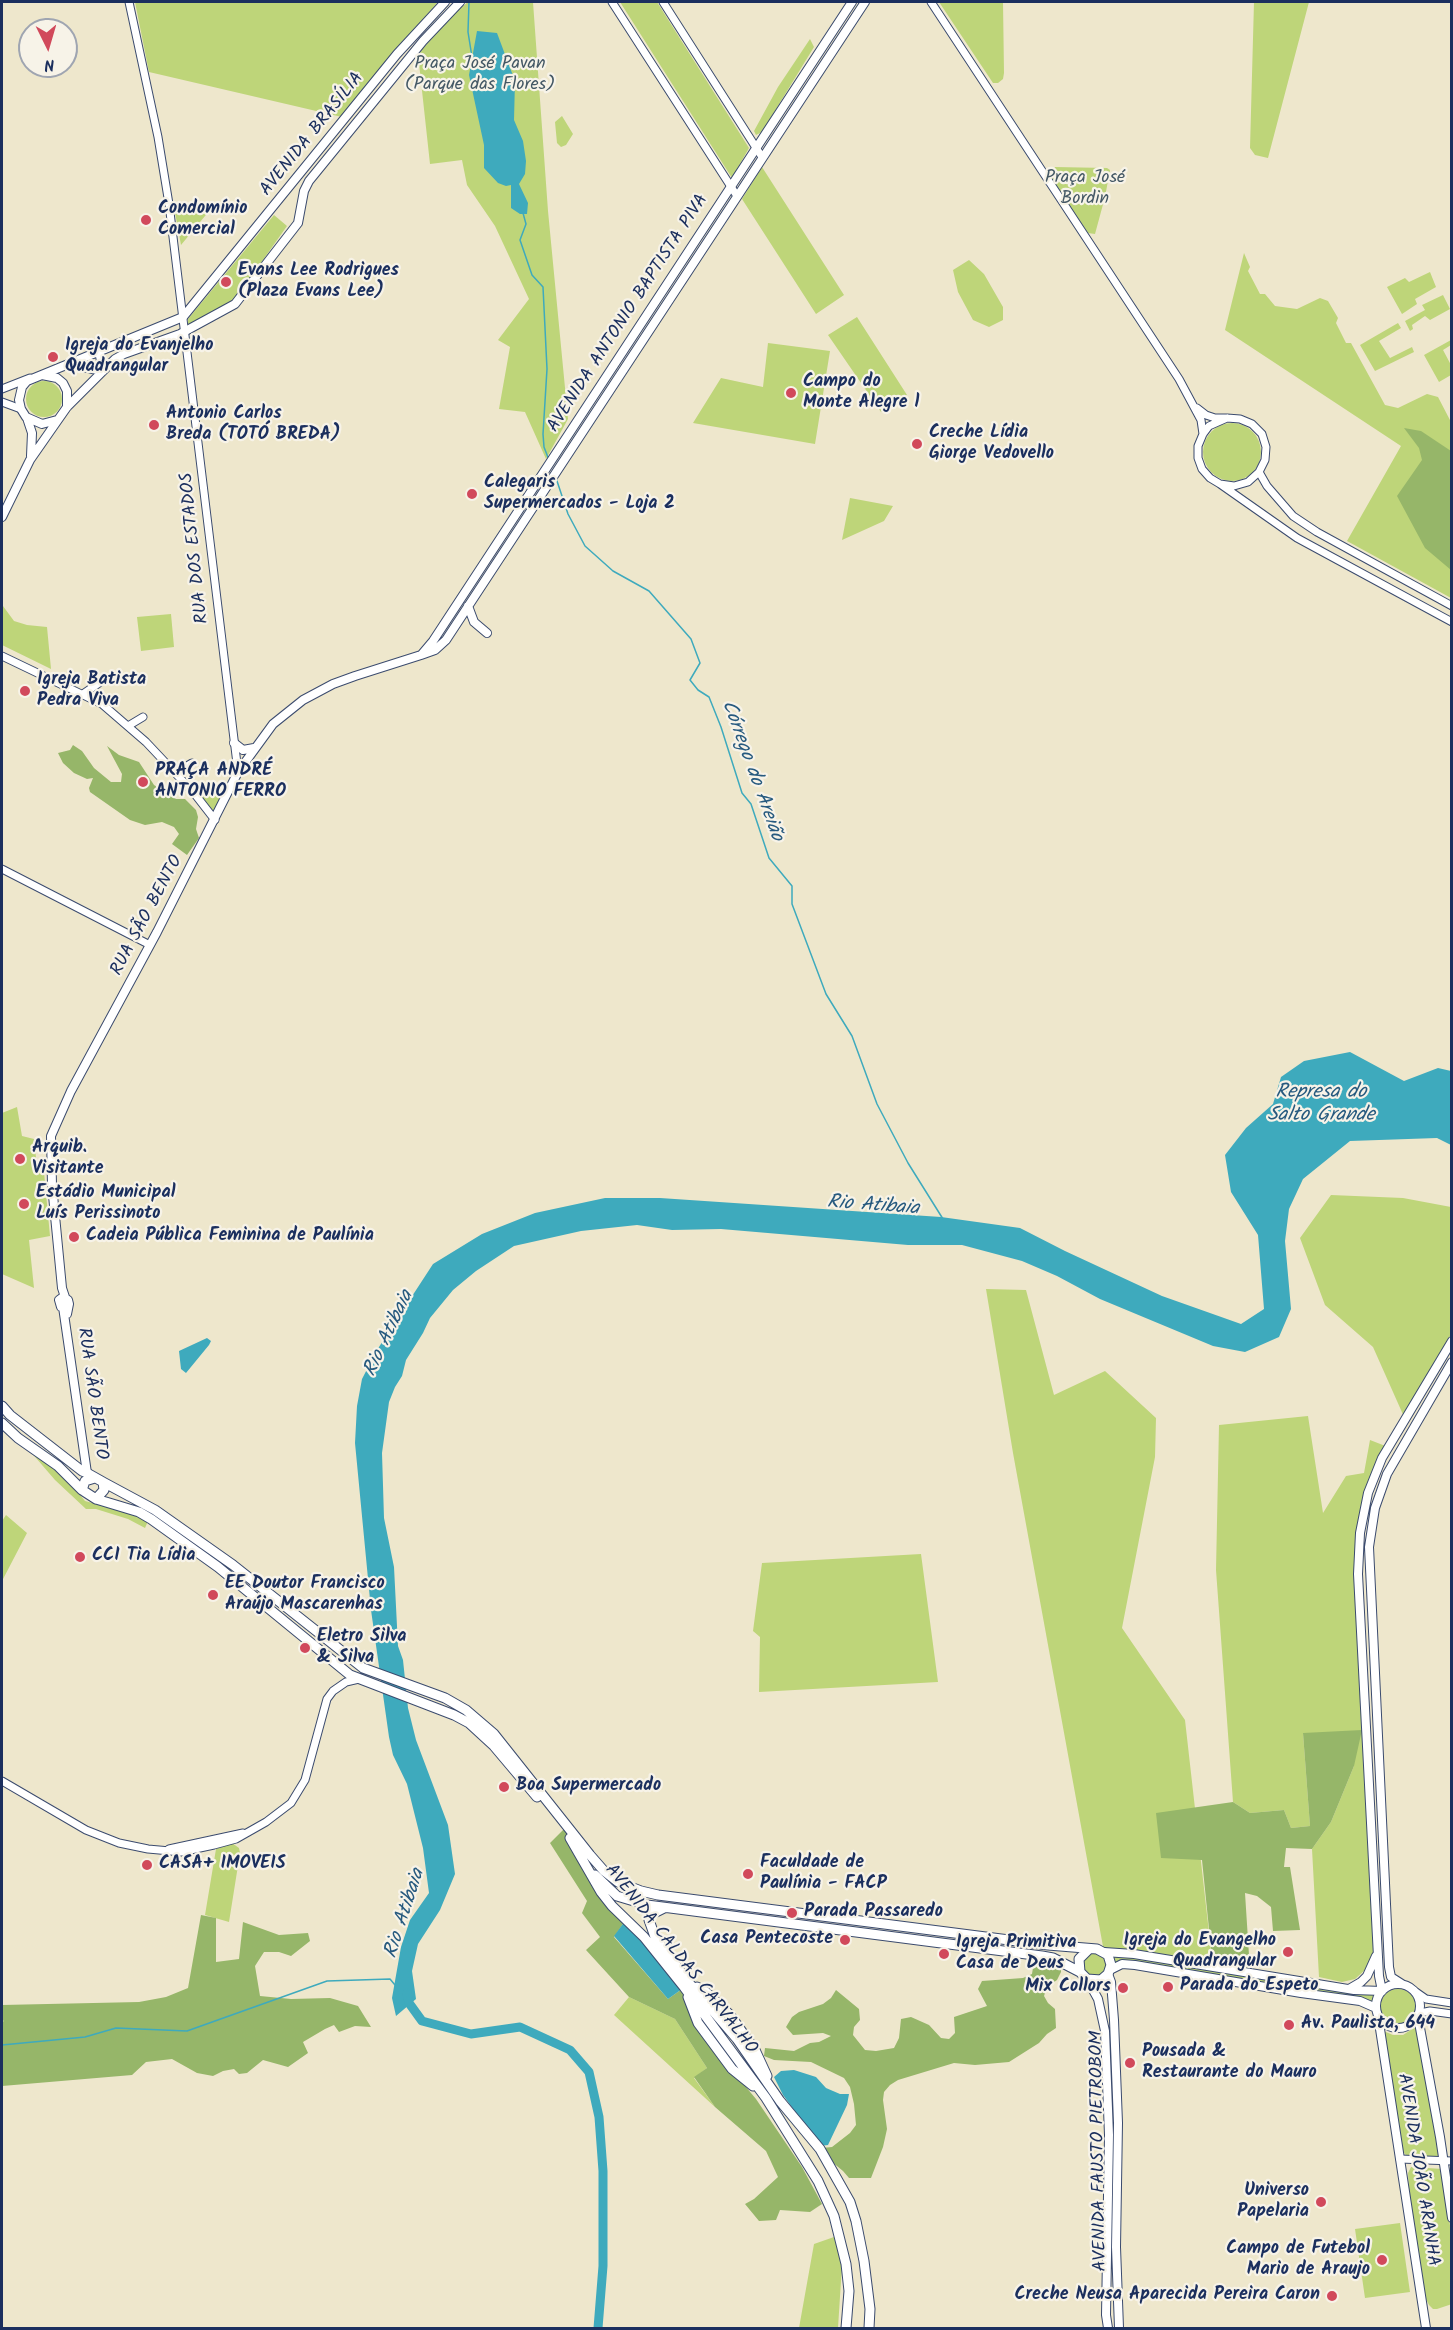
<!DOCTYPE html>
<html>
<head>
<meta charset="utf-8">
<style>
	body { margin:0 }
	#map { position:relative; width:1453px; height:2330px; overflow:hidden; background:#eee7cc; font-family:Kalam,sans-serif }
	canvas { display:block }
	.frame { position:absolute; inset:0; border:3px solid #1b2f5e; pointer-events:none }
	.north { position:absolute; left:18px; top:18px; width:60px; height:60px; box-sizing:border-box; background:#f7f3e8; border:2px solid #9fa5b1; border-radius:50%; rotate:175deg; font-size:16px; font-weight:700; line-height:24px; text-align:center; color:#1b2f5e }
	.north::after { content:''; display:block; margin:auto; width:21px; height:27px; background:#d1495b; clip-path:polygon(50% 0,100% 100%,50% 72%,0 100%) }
</style>
</head>
<body>
<div id="map">
<canvas width="1453" height="2330"></canvas>
<div class="frame"></div>
<div class="north">N</div>
</div>
<script>
const ctx = document.querySelector('canvas').getContext('2d');
ctx.lineJoin = 'round';
function paint(path, color) { ctx.fillStyle = color; ctx.fill(path, 'evenodd'); }
const poly = rows => new Path2D(rows.map(r => 'M' + r).join(''));
function stroke(path, color, width, dash) { ctx.strokeStyle = color; ctx.lineWidth = width; ctx.lineCap = dash ? 'butt' : 'round'; ctx.setLineDash(dash || []); ctx.stroke(path); }
function drawText(font, color, halo, rows, align = 'center') {
  ctx.font = font + ' Kalam,sans-serif'; ctx.lineWidth = 4.5; ctx.setLineDash([]); ctx.textBaseline = 'middle'; ctx.strokeStyle = halo; ctx.fillStyle = color; for (const [text, x, y, turn = 0] of rows) {
    ctx.save(); ctx.translate(x, y); ctx.rotate((+turn || 0) * Math.PI / 180); ctx.textAlign = isNaN(turn) ? turn : align; if (halo) ctx.strokeText(text, 0, 0); ctx.fillText(text, 0, 0); ctx.restore();
  }
}
paint(poly([
	[135,2,438,2,377,72,342,117,149,72],
	[468,2,533,2,548,211,568,419,546,459,525,412,499,409,510,347,498,340,529,299,495,226,467,185,462,160,430,164,418,54,453,14],
	[620,2,657,2,749,148,732,178],
	[939,2,1003,2,1004,73,1003,79,998,83,993,83],
	[1254,2,1309,2,1268,158,1255,155,1250,148],
	[810,39,814,47,762,132,756,135,754,131,778,87],
	[562,116,573,134,566,145,561,147,557,143,555,122],
	[762,167,844,295,816,314,742,199],
	[1055,167,1107,168,1110,170,1105,197,1095,234,1088,233,1052,179,1051,174],
	[217,202,205,216,181,245,174,207],
	[274,215,287,226,234,301,188,325,188,319],
	[1244,253,1250,267,1248,271,1260,294,1265,294,1275,306,1297,309,1320,298,1328,301,1338,318,1336,323,1346,343,1351,343,1385,405,1398,408,1427,394,1438,397,1451,422,1451,598,1347,541,1401,446,1225,330],
	[969,260,984,274,1003,307,1003,320,989,327,973,320,958,292,953,270],
	[1430,272,1436,287,1415,299,1417,304,1402,314,1387,287,1405,278,1409,282],
	[1443,295,1450,309,1430,320,1425,316,1412,325,1413,329,1410,331,1405,321,1425,310,1422,305],
	[857,317,907,395,881,412,828,335],
	[1398,323,1401,328,1379,341,1390,358,1412,347,1414,352,1375,371,1360,345],
	[1451,340,1451,345,1443,350,1451,365,1451,375,1439,382,1424,355],
	[768,343,830,351,815,444,693,423,721,378,763,387],
	'26 399a18 18 0 1 1 36 0a18 18 0 1 1-36 0Z',
	'1203 452a29 29 0 1 1 58 0a29 29 0 1 1-58 0Z',
	[850,498,893,506,884,521,842,540],
	[2,598,3,606,14,621,27,625,47,627,51,669,2,645],
	[171,614,174,647,141,651,137,617],
	[228,784,215,810,212,810,206,805,197,791,197,788],
	[17,1107,22,1136,34,1139,37,1167,44,1172,50,1236,29,1240,34,1288,2,1274,2,1113],
	[1331,1195,1403,1198,1451,1207,1451,1334,1405,1419,1373,1347,1325,1305,1300,1238],
	[986,1289,1026,1290,1054,1395,1105,1371,1156,1418,1155,1457,1122,1628,1185,1720,1213,1968,1365,1991,1385,1988,1377,1998,1376,2008,1366,2003,1135,1965,1110,1970,1104,1952,1013,1453],
	[1308,1416,1323,1513,1346,1476,1364,1473,1370,1440,1388,1447,1372,1481,1358,1560,1362,1730,1375,1945,1371,1962,1365,1970,1355,1979,1342,1982,1319,1977,1312,1849,1331,1822,1354,1766,1303,1733,1310,1826,1291,1828,1284,1810,1250,1813,1233,1802,1216,1570,1219,1425],
	[11,1429,63,1474,85,1501,138,1515,148,1521,145,1528,128,1519,96,1509,86,1509,55,1480],
	[6,1515,27,1533,2,1581,2,1521],
	[921,1554,938,1682,759,1692,760,1637,753,1631,762,1563],
	[232,1843,239,1848,240,1853,229,1922,205,1915,216,1849],
	[1096,1951,1106,1957,1108,1969,1100,1977,1083,1973,1081,1961,1084,1955],
	'1380 2007a18 18 0 1 1 36 0a18 18 0 1 1-36 0Z',
	[629,1997,675,2019,707,2068,694,2078,715,2107,614,2015],
	[1417,2026,1440,2154,1434,2159,1407,2157,1403,2151,1381,2030,1393,2035,1403,2035],
	[1411,2167,1443,2169,1451,2234,1452,2304,1437,2309,1433,2309,1429,2305,1426,2299,1409,2190,1408,2173],
	[1400,2223,1410,2292,1365,2298,1355,2229],
	[834,2237,842,2265,838,2328,799,2328,814,2244]
]), '#bed579');
paint(poly([
	[1404,428,1421,431,1451,451,1451,570,1425,548,1397,496,1422,460,1419,448],
	[73,745,82,751,94,768,111,782,121,782,122,774,107,746,119,755,139,762,154,785,176,799,185,799,196,810,198,817,196,829,199,838,187,855,172,844,179,834,174,827,162,822,145,825,130,820,90,792,89,788,93,778,87,779,74,773,63,763,58,753,70,750],
	[1362,1730,1354,1766,1331,1822,1312,1849,1286,1848,1284,1867,1290,1867,1300,1930,1273,1931,1271,1907,1257,1896,1245,1893,1250,1971,1213,1968,1202,1860,1161,1858,1156,1813,1233,1802,1250,1813,1284,1810,1291,1828,1310,1826,1303,1733],
	[564,1829,625,1921,614,1937,668,1999,682,1989,730,2068,756,2099,802,2167,822,2204,810,2212,780,2210,776,2220,759,2221,745,2204,754,2199,778,2177,766,2151,715,2107,694,2077,707,2068,675,2019,629,1997,586,1950,600,1937,582,1913,587,1901,550,1843],
	[201,1915,216,1918,216,1962,239,1959,243,1922,279,1935,308,1933,310,1941,291,1956,279,1952,264,1952,255,1966,260,1996,291,1999,330,1998,358,2006,371,2027,355,2026,339,2032,334,2025,325,2029,303,2042,308,2053,288,2067,263,2060,247,2073,239,2074,234,2069,223,2071,213,2076,197,2073,172,2059,146,2062,132,2075,2,2086,2,2022,4,2021,2,2020,2,2005,139,2002,166,1997,188,1988],
	[1035,1955,1061,1962,1061,1972,1057,1980,1047,1987,1044,1996,1048,2003,1055,2009,1056,2028,1047,2034,1039,2043,1009,2062,975,2065,954,2063,898,2080,890,2085,884,2092,883,2100,887,2129,883,2147,871,2178,849,2178,843,2171,826,2157,822,2148,832,2147,850,2133,856,2125,854,2104,850,2087,844,2078,811,2062,774,2060,764,2056,765,2048,794,2051,810,2043,819,2042,831,2036,823,2033,793,2035,786,2027,792,2017,799,2012,823,2004,831,1998,836,1990,859,2009,860,2020,854,2027,853,2035,865,2050,876,2051,894,2048,899,2038,901,2019,911,2017,929,2025,941,2038,949,2039,955,2033,954,2017,987,2006,978,1989,982,1981,1023,1978,1032,1974]
]), '#96b669');
paint(poly([
	[477,31,497,33,515,81,514,120,523,141,526,161,525,174,519,184,528,203,527,214,520,214,511,208,511,185,506,186,498,183,484,168,484,145,469,75],
	[1350,1052,1404,1081,1438,1068,1451,1071,1451,1145,1437,1138,1350,1141,1303,1179,1289,1209,1285,1241,1291,1309,1279,1337,1245,1352,1213,1346,1100,1299,1057,1276,1022,1261,962,1245,908,1245,721,1229,672,1230,637,1225,581,1231,514,1246,476,1271,453,1290,430,1318,423,1333,406,1360,402,1376,395,1387,389,1402,382,1453,384,1518,394,1567,398,1646,403,1660,408,1708,416,1740,448,1825,455,1874,440,1910,418,1944,412,1971,416,1999,396,2016,392,1998,401,1947,410,1920,429,1893,423,1848,407,1784,393,1755,389,1737,371,1610,355,1443,357,1406,362,1379,377,1350,433,1264,482,1234,535,1213,605,1198,660,1198,941,1217,1020,1228,1065,1251,1162,1296,1241,1324,1264,1309,1258,1235,1231,1192,1225,1155,1246,1128,1273,1104,1281,1077,1304,1061],
	[207,1338,211,1341,209,1345,186,1373,181,1369,179,1351],
	[625,1921,682,1989,668,1999,614,1936],
	[794,2070,816,2077,826,2088,840,2094,849,2094,847,2105,828,2145,820,2146,783,2095,774,2077,781,2071]
]), '#3eaabd');
stroke(poly([
	[469,2,468,32,472,57],
	[523,213,526,224,520,240,532,275,543,287,547,369,543,434,544,447,549,460],
	[556,478,568,514,585,546,613,571,649,591,691,639,700,663,690,680,698,690,709,697,721,727,742,793,751,804,769,858,792,886,792,904,826,994,852,1036,877,1104,908,1163,943,1219],
	[2,2045,85,2037,116,2028,187,2031,327,1981,390,1979,395,1985]
]), '#3eaabd', 1.5);
stroke(poly([
	[407,1993,409,2003,422,2021,471,2034,520,2027,570,2050,589,2072,599,2117,603,2171,603,2266,598,2328]
]), '#3eaabd', 9);
const tertiary = poly([
	[129,2,158,137,169,204,238,772],
	[612,2,737,196],
	[663,2,762,157],
	[931,2,1179,379,1201,420,1203,434],
	[2,389,30,378],
	[2,402,21,409],
	[1197,408,1206,415,1215,418,1227,418,1240,419,1252,424,1262,434,1266,447,1265,460,1259,472,1248,482,1234,486,1220,484,1210,478,1202,469,1198,458,1198,446,1203,434,1209,426,1227,418],
	[1259,472,1267,486,1293,516,1317,532,1452,606],
	[1220,484,1297,538,1452,622],
	[2,656,102,704,146,742,194,793,215,820],
	[83,694,99,683],
	[128,726,143,717],
	[175,773,192,763],
	[2,869,150,945],
	[2,1781,86,1830,119,1843,148,1849,181,1852,214,1845,236,1839,266,1822,291,1803,305,1780,327,1699,333,1691,346,1682,359,1679],
	[169,1849,243,1833],
	[1416,1992,1426,1999,1452,2003],
	[1420,2013,1430,2011,1452,2014],
	[1400,2159,1452,2161]
]);
const secondary = poly([
	[68,364,103,371,99,351],
	[42,375,57,378,63,383,67,391,67,407],
	[27,418,32,433,31,456],
	[57,420,42,424,26,417,21,409,19,400,22,387,27,381,183,317,397,54,445,2],
	[2,517,30,460,53,427,67,407,115,359,124,354,180,334,235,304,298,223,304,191,309,181,423,41,460,2],
	[468,606,474,622,487,633],
	[422,654,433,641,852,2],
	[234,743,243,750,254,748],
	[65,1297,62,1288,52,1185,51,1136,71,1091,157,932,238,772,273,724,303,700,333,684,355,676,421,655,435,650,446,640,865,2],
	[63,1307,87,1473],
	[67,1314,69,1304,68,1300,63,1297,59,1300,61,1307,68,1305],
	[1104,1952,1134,1954,1354,1990,1382,1991,1379,1976,1358,1574,1360,1533,1368,1493,1382,1458,1452,1341],
	[1110,1970,1122,1964,1135,1965,1301,1993,1360,2001,1376,2008],
	[1108,1974,1111,1982,1114,2020,1118,2123,1116,2247,1119,2328],
	[1087,1979,1098,1999,1105,2031,1109,2135,1106,2315,1108,2328],
	'1376 2006a22 22 0 1 1 44 0a22 22 0 1 1-44 0Z',
	[1402,1984,1391,1977,1389,1967,1369,1547,1375,1508,1387,1474,1452,1362],
	[1349,1989,1361,1982,1367,1976,1376,1956],
	[1378,2016,1426,2328],
	[1418,2017,1440,2137,1452,2218]
]);
const primary = poly([
	[2,1406,10,1415,82,1471,87,1473,103,1482,104,1490,96,1499,82,1490,85,1481,95,1478],
	[2,1423,18,1438,58,1466,82,1490],
	[103,1482,155,1510,233,1565,363,1668,445,1698,466,1710,494,1734,590,1855,604,1871,618,1882,641,1891,658,1895,1048,1945,1097,1949,1108,1955,1111,1965,1108,1974,1101,1980,1087,1979,1080,1972,1079,1959,1088,1950],
	[96,1499,139,1512,151,1519,218,1567,350,1675,454,1715,469,1723,494,1746,537,1797],
	[570,1838,601,1892,612,1906,644,1937,684,1987,766,2098,818,2181,834,2216,846,2264,849,2291,846,2328],
	[595,1875,617,1896,647,1905,1042,1956,1053,1958,1080,1972],
	[664,1908,650,1915,649,1920,655,1937,689,1983,737,2039,780,2101,820,2149,850,2202,856,2221,864,2261,870,2309,869,2328],
	[697,1987,706,1992,730,2015,755,2050,767,2076],
	[688,1997,698,2023,732,2069,753,2086]
]);
stroke(tertiary, '#3b4b6e', 9);
stroke(secondary, '#3b4b6e', 10);
stroke(primary, '#3b4b6e', 11);
stroke(tertiary, '#fff', 7);
stroke(secondary, '#fff', 8);
stroke(primary, '#fff', 9);
for (const [x, y, r, color] of [
	[146,220,6,"#d1495b"],
	[226,282,6,"#d1495b"],
	[53,357,6,"#d1495b"],
	[791,393,6,"#d1495b"],
	[154,425,6,"#d1495b"],
	[917,444,6,"#d1495b"],
	[472,494,6,"#d1495b"],
	[25,691,6,"#d1495b"],
	[143,782,6,"#d1495b"],
	[20,1159,6,"#d1495b"],
	[24,1204,6,"#d1495b"],
	[74,1237,6,"#d1495b"],
	[80,1557,6,"#d1495b"],
	[213,1595,6,"#d1495b"],
	[305,1648,6,"#d1495b"],
	[504,1787,6,"#d1495b"],
	[147,1865,6,"#d1495b"],
	[748,1874,6,"#d1495b"],
	[792,1913,6,"#d1495b"],
	[845,1940,6,"#d1495b"],
	[1288,1952,6,"#d1495b"],
	[944,1954,6,"#d1495b"],
	[1168,1987,6,"#d1495b"],
	[1123,1988,6,"#d1495b"],
	[1289,2025,6,"#d1495b"],
	[1130,2063,6,"#d1495b"],
	[1321,2202,6,"#d1495b"],
	[1382,2260,6,"#d1495b"],
	[1332,2296,6,"#d1495b"]
]) { const dot = new Path2D(); dot.arc(x, y, r, 0, 2 * Math.PI); ctx.fillStyle = color; ctx.fill(dot); stroke(dot, '#f7f3e8', 2); }
drawText('18px', '#445865', '#f7f3e8', [
	["Praça José Pavan",480,65],
	["(Parque das Flores)",480,86],
	["Praça José",1085,179],
	["Bordin",1085,200]
]);
drawText('18px', '#1b2f5e', '#f7f3e8', [
	["AVENIDA BRASÍLIA",313,135,-51],
	["AVENIDA ANTONIO BAPTISTA PIVA",629,314,-57],
	["RUA DOS ESTADOS",196,548,-96],
	["RUA SÃO BENTO",148,916,-62],
	["RUA SÃO BENTO",91,1394,82],
	["AVENIDA CALDAS CARVALHO",680,1960,52],
	["AVENIDA FAUSTO PIETROBOM",1100,2151,-91],
	["AVENIDA JOÃO ARANHA",1417,2170,81]
]);
drawText('bold 18px', '#1b2f5e', '#f7f3e8', [
	["Condomínio",158,210],
	["Comercial",158,231],
	["Evans Lee Rodrigues",238,272],
	["(Plaza Evans Lee)",238,293],
	["Igreja do Evanjelho",65,347],
	["Quadrangular",65,368],
	["Campo do",803,383],
	["Monte Alegre l",803,404],
	["Antonio Carlos",166,415],
	["Breda (TOTÓ BREDA)",166,436],
	["Creche Lídia",929,434],
	["Giorge Vedovello",929,455],
	["Calegaris",484,484],
	["Supermercados - Loja 2",484,505],
	["Igreja Batista",37,681],
	["Pedra Viva",37,702],
	["PRAÇA ANDRÉ",155,772],
	["ANTONIO FERRO",155,793],
	["Arquib.",32,1149],
	["Visitante",32,1170],
	["Estádio Municipal",36,1194],
	["Luís Perissinoto",36,1215],
	["Cadeia Pública Feminina de Paulínia",86,1237],
	["CCI Tia Lídia",92,1557],
	["EE Doutor Francisco",225,1585],
	["Araújo Mascarenhas",225,1606],
	["Eletro Silva",317,1638],
	["& Silva",317,1659],
	["Boa Supermercado",516,1787],
	["Faculdade de",760,1864],
	["Paulínia - FACP",760,1885],
	["CASA+ IMOVEIS",159,1865],
	["Parada Passaredo",804,1913],
	["Casa Pentecoste",833,1940,"right"],
	["Igreja do Evangelho",1276,1942,"right"],
	["Quadrangular",1276,1963,"right"],
	["Igreja Primitiva",956,1944],
	["Casa de Deus",956,1965],
	["Parada do Espeto",1180,1987],
	["Mix Collors",1111,1988,"right"],
	["Av. Paulista, 644",1301,2025],
	["Pousada &",1142,2053],
	["Restaurante do Mauro",1142,2074],
	["Universo",1309,2192,"right"],
	["Papelaria",1309,2213,"right"],
	["Campo de Futebol",1370,2250,"right"],
	["Mario de Araujo",1370,2271,"right"],
	["Creche Neusa Aparecida Pereira Caron",1320,2296,"right"]
], 'left');
drawText('italic 20px', '#275a7f', '#f7f3e8', [
	["Córrego do Areião",751,771,70],
	["Represa do",1321,1094],
	["Salto Grande",1321,1117],
	["Rio Atibaia",873,1207,4],
	["Rio Atibaia",390,1334,-65],
	["Rio Atibaia",406,1914,-72]
]);
</script>
</body>
</html>
